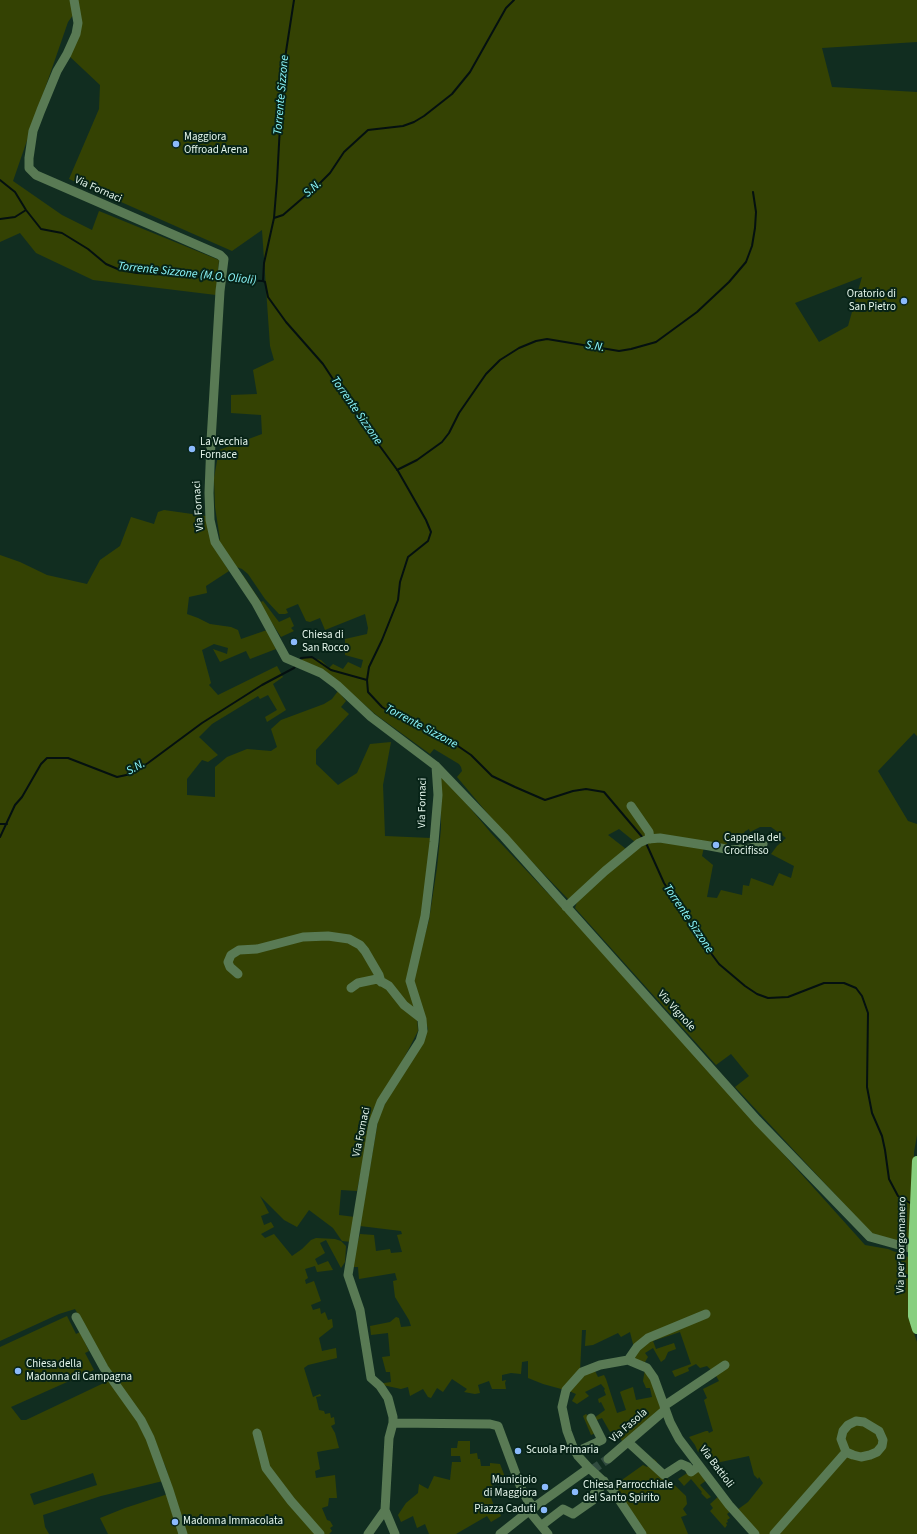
<!DOCTYPE html>
<html>
<head>
<meta charset="utf-8">
<style>
	body { margin:0 }
	canvas { display:block; background:#112d20 }
</style>
</head>
<body>
<canvas width="917" height="1534"></canvas>
<script>
const ctx = document.querySelector('canvas').getContext('2d');
ctx.lineJoin = 'round';
function paint(path, color) { ctx.fillStyle = color; ctx.fill(path, 'evenodd'); }
const poly = rows => new Path2D(rows.map(r => 'M' + r).join(''));
function stroke(path, color, width, dash) { ctx.strokeStyle = color; ctx.lineWidth = width; ctx.lineCap = dash ? 'butt' : 'round'; ctx.setLineDash(dash || []); ctx.stroke(path); }
function drawText(font, color, halo, rows, align = 'center') {
  ctx.font = font + ' "Source Sans 3",sans-serif'; ctx.lineWidth = 4; ctx.setLineDash([]); ctx.textBaseline = 'middle'; ctx.strokeStyle = halo; ctx.fillStyle = color; for (const [text, x, y, turn = 0] of rows) {
    ctx.save(); ctx.translate(x, y); ctx.rotate((+turn || 0) * Math.PI / 180); ctx.textAlign = isNaN(turn) ? turn : align; if (halo) ctx.strokeText(text, 0, 0); ctx.fillText(text, 0, 0); ctx.restore();
  }
}
paint(poly([
	[0,0,917,0,917,42,822,48,832,87,917,92,917,736,914,733,878,771,908,821,917,824,917,1135,914,1152,914,1236,903,1242,872,1234,735,1087,749,1076,731,1054,716,1065,575,908,577,902,591,888,632,852,650,842,682,843,704,847,702,856,713,865,707,897,717,898,721,890,742,895,743,885,749,886,751,878,773,886,779,873,791,878,794,866,771,854,777,846,786,838,771,827,760,827,750,832,749,829,744,832,746,836,727,842,726,849,700,841,655,837,644,837,635,842,619,829,608,835,626,849,603,868,596,876,569,900,504,833,457,777,462,771,461,767,459,764,434,749,430,754,375,714,332,676,320,668,301,660,306,657,321,660,329,668,333,664,343,669,348,662,361,668,363,660,345,655,345,639,367,634,368,628,365,614,325,630,320,618,310,622,306,621,298,604,286,609,288,613,285,614,279,614,265,599,248,574,242,569,234,566,224,554,218,541,220,539,215,507,214,478,219,450,262,434,261,415,231,413,231,395,257,394,253,370,274,360,270,346,262,230,232,251,69,179,99,109,100,85,67,54,76,34,78,23,76,11,68,22,13,181,62,215,92,230,99,211,219,260,216,295,93,280,36,253,20,233,0,242],
	[862,277,848,326,819,342,795,303],
	[164,510,206,516,215,549,229,571,206,586,207,593,189,597,187,614,198,618,210,624,231,627,238,630,241,639,267,630,276,649,250,659,246,651,220,662,213,649,227,654,228,648,214,644,202,650,211,683,209,685,218,695,277,666,283,677,273,684,286,710,267,722,265,717,277,710,268,695,260,699,258,696,212,724,199,737,218,755,208,762,202,760,187,779,187,795,215,797,215,767,227,757,247,749,271,751,277,747,271,729,281,720,324,704,332,699,338,691,346,701,341,707,349,714,316,750,316,764,338,785,357,773,370,744,391,742,383,785,385,836,431,838,419,934,408,981,416,1005,418,1031,404,1058,373,1110,357,1191,341,1190,339,1215,355,1217,352,1242,342,1241,333,1228,309,1210,297,1227,284,1220,260,1196,269,1213,261,1216,264,1225,271,1222,274,1227,261,1234,265,1238,274,1234,292,1256,302,1249,311,1240,316,1238,335,1239,341,1241,346,1246,345,1262,341,1268,326,1240,320,1243,325,1253,315,1259,318,1265,328,1261,333,1270,317,1272,315,1266,305,1269,308,1278,305,1280,306,1284,314,1281,321,1301,311,1305,313,1310,320,1308,321,1314,325,1312,328,1320,332,1319,333,1327,319,1338,322,1351,336,1348,337,1358,308,1365,304,1368,313,1397,320,1394,321,1396,316,1397,319,1410,324,1411,325,1414,330,1413,331,1418,334,1417,335,1424,331,1426,335,1433,339,1448,317,1452,320,1469,315,1471,316,1478,335,1475,337,1498,329,1498,328,1506,322,1508,327,1520,330,1521,333,1526,330,1528,332,1531,329,1534,185,1534,166,1468,154,1441,99,1352,75,1309,59,1314,0,1341,0,555,20,562,47,575,87,584,100,560,120,546,131,517,154,524,158,512],
	[243,575,261,602,263,601,279,622,290,617,294,626,291,628,294,631,281,637,242,577],
	[441,775,446,779,491,833,577,924,865,1245,888,1249,908,1257,908,1316,917,1342,917,1534,758,1534,737,1510,748,1502,763,1483,759,1477,758,1479,754,1475,749,1456,711,1464,705,1455,708,1453,704,1447,698,1452,695,1445,689,1437,706,1431,708,1431,709,1433,713,1431,704,1400,707,1398,703,1389,719,1381,715,1374,707,1366,700,1368,696,1364,688,1368,689,1371,675,1377,672,1371,691,1364,680,1332,653,1341,656,1349,674,1343,676,1349,668,1352,665,1359,661,1362,653,1348,645,1353,648,1357,645,1362,631,1359,634,1348,630,1332,621,1337,618,1333,593,1345,585,1346,586,1330,582,1330,580,1372,565,1390,543,1384,528,1378,528,1361,522,1362,521,1374,511,1373,502,1375,502,1381,506,1380,505,1383,506,1389,492,1389,489,1381,478,1385,480,1393,475,1394,464,1392,467,1389,452,1379,443,1392,437,1388,431,1398,428,1397,423,1389,410,1396,408,1387,401,1389,378,1384,391,1382,390,1372,386,1372,382,1357,390,1356,388,1333,371,1335,370,1326,390,1322,396,1317,399,1318,401,1327,411,1326,409,1320,395,1297,393,1281,397,1280,395,1273,359,1279,358,1267,351,1267,360,1234,374,1235,376,1251,390,1249,391,1253,402,1252,397,1235,402,1234,401,1231,360,1226,379,1115,392,1091,420,1047,428,1029,413,979,429,920,437,868,441,829],
	[67,1316,76,1334,80,1332,89,1351,85,1353,94,1370,11,1407,21,1420,26,1420,108,1381,135,1416,149,1443,163,1481,101,1496,43,1515,45,1527,49,1534,0,1534,0,1347],
	[93,1473,97,1485,34,1505,30,1494],
	[594,1369,598,1377,604,1375,606,1379,617,1413,626,1410,620,1392,622,1391,633,1387,636,1400,652,1397,650,1388,646,1388,643,1381,645,1369,664,1409,624,1444,615,1430,610,1432,602,1418,592,1422,596,1433,591,1435,583,1416,586,1414,589,1417,594,1418,605,1410,601,1402,599,1403,598,1399,606,1395,604,1390,605,1389,601,1384,585,1392,589,1396,577,1404,572,1401,576,1394,569,1391,583,1374],
	[458,1441,470,1441,470,1454,477,1453,478,1459,480,1459,481,1466,490,1466,490,1463,500,1464,505,1477,491,1481,493,1488,489,1492,494,1506,498,1509,501,1516,491,1522,487,1516,456,1534,429,1534,425,1524,417,1528,413,1516,401,1522,398,1515,406,1503,418,1493,419,1484,428,1489,434,1476,450,1480,452,1462,461,1462,460,1456,451,1456,451,1448,457,1448],
	[654,1459,657,1462,656,1464,666,1477,686,1496,687,1504,683,1509,687,1515,681,1517,688,1534,644,1534,614,1488,620,1484,619,1482,643,1465,647,1467],
	[698,1466,708,1479,700,1485,711,1497,707,1499,701,1493,702,1492,691,1479,684,1486,678,1479],
	[168,1494,180,1534,108,1534,100,1518,125,1508],
	[720,1495,732,1510,727,1514,730,1518,727,1520,728,1522,726,1523,727,1525,725,1528,710,1511,713,1508,710,1504]
]), '#344203');
stroke(poly([
	[294,0,283,71,277,181,274,218,264,263,263,281,265,282,268,297,286,322,323,364,352,408,398,471,426,520,431,532,428,541,408,557,400,582,398,600,382,640,369,667,367,680,368,692,382,707,401,719,455,744,471,755,492,776,515,787,545,800,573,791,586,789,604,792,643,838],
	[0,180,15,192,26,210,41,229,62,233,88,249,106,264,120,270,137,273,219,278],
	[274,218,283,215,319,184,330,173,344,152,368,130,403,126,414,122,424,116,452,94,470,72,506,8,514,0],
	[0,219,15,217,26,210],
	[224,279,263,281],
	[397,470,417,460,442,442,449,433,459,413,486,374,500,360,519,348,536,341,547,339,619,351,631,349,656,342,697,312,729,282,746,262,752,246,755,228,756,212,753,192],
	[299,661,301,658,312,657,331,670,367,680],
	[0,824,7,824],
	[0,837,15,805,22,797,41,764,47,758,68,758,117,777,131,774,148,763,202,723,262,685,294,668,296,665],
	[646,843,664,883,699,937,719,964,745,986,757,994,768,998,788,997,824,983,844,983,856,988,862,996,868,1013,867,1087,872,1113,882,1136,885,1150,889,1179,898,1196,912,1204]
]), '#041010', 2);
stroke(poly([
	[592,1470,608,1459]
]), '#314b3f', 9, [9, 4.5]);
stroke(poly([
	[74,0,78,23,76,34,67,54,57,71,41,110,33,131,29,158,29,168,36,175,220,255,224,259,220,291,211,441,209,493,210,520,215,542,256,603,286,658,321,673,337,685,371,717,436,766,504,837,757,1120,870,1237,913,1249],
	[631,806,649,832,650,839],
	[566,907,605,871,639,843,648,839,660,838,710,846,731,850,751,848,763,844],
	[238,974,230,967,228,962,231,955,239,950,257,949,303,937,328,936,349,939,360,945,365,951,379,975,381,982],
	[351,988,358,983,377,979,389,986,404,1005,422,1019],
	[76,1317,104,1368,141,1420,150,1438,169,1490,183,1534],
	[628,1360,637,1347,648,1338,706,1314],
	[664,1406,725,1365],
	[856,1421,864,1422,879,1431,883,1440,882,1446,877,1452,870,1455,861,1457,853,1455,846,1452,841,1439,843,1431,848,1425,856,1421],
	[393,1423,490,1424,498,1426,521,1488,527,1499,534,1508],
	[257,1433,266,1468,291,1501,320,1534],
	[628,1442,664,1475,681,1464,688,1467,691,1472,699,1466],
	[576,1452,602,1440,591,1418],
	[608,1459,665,1410],
	[589,1468,612,1489,642,1534],
	[542,1525,563,1509,573,1514,593,1500,594,1494,600,1488,599,1486,604,1481],
	[368,1534,385,1510],
	[395,1534,385,1510,389,1438,393,1423,393,1417,388,1398,380,1386,371,1378,360,1310,348,1275,373,1123,381,1102,420,1041,423,1031,422,1019,410,981,425,916,434,842,438,795,436,766],
	[500,1534,529,1511],
	[548,1534,529,1511,589,1468,578,1456,573,1447,567,1431,562,1407,566,1390,582,1372,600,1365,628,1360,647,1368,654,1378,670,1422,679,1439,729,1505,755,1534],
	[774,1534,846,1452]
]), '#597a54', 9);
stroke(poly([
	[917,1161,913,1249,913,1316,917,1329]
]), '#88cf7f', 10);
for (const [x, y, r, color] of [
	[176,144,4,"#8bbafc"],
	[904,301,4,"#8bbafc"],
	[192,449,4,"#8bbafc"],
	[294,642,4,"#8bbafc"],
	[716,845,4,"#8bbafc"],
	[18,1371,4,"#8bbafc"],
	[518,1451,4,"#8bbafc"],
	[545,1487,4,"#8bbafc"],
	[575,1492,4,"#8bbafc"],
	[544,1510,4,"#8bbafc"],
	[175,1522,4,"#8bbafc"]
]) { const dot = new Path2D(); dot.arc(x, y, r, 0, 2 * Math.PI); ctx.fillStyle = color; ctx.fill(dot); stroke(dot, '#072317', 1.5); }
drawText('11px', '#e5f6ec', '#072317', [
	["Maggiora",184,138],
	["Offroad Arena",184,151],
	["Oratorio di",896,295,"right"],
	["San Pietro",896,308,"right"],
	["La Vecchia",200,443],
	["Fornace",200,456],
	["Chiesa di",302,636],
	["San Rocco",302,649],
	["Cappella del",724,839],
	["Crocifisso",724,852],
	["Chiesa della",26,1365],
	["Madonna di Campagna",26,1378],
	["Scuola Primaria",526,1451],
	["Municipio",537,1481,"right"],
	["di Maggiora",537,1494,"right"],
	["Chiesa Parrocchiale",583,1486],
	["del Santo Spirito",583,1499],
	["Piazza Caduti",536,1510,"right"],
	["Madonna Immacolata",183,1522]
], 'left');
drawText('11px', '#e5f6ec', '#072317', [
	["Via Fornaci",98,190,24],
	["Via Fornaci",199,506,-94],
	["Via Fornaci",423,803,-89],
	["Via Vignole",676,1011,48],
	["Via Fornaci",362,1132,-78],
	["Via per Borgomanero",902,1245,-89],
	["Via Fasola",629,1426,-41],
	["Via Battioli",716,1467,53]
]);
drawText('italic 12px', '#8cf8fd', '#072317', [
	["Torrente Sizzone",282,95,-85],
	["S.N.",313,189,-42],
	["Torrente Sizzone (M.O. Olioli)",187,274,6],
	["S.N.",595,347,9],
	["Torrente Sizzone",356,411,55],
	["Torrente Sizzone",421,727,28],
	["S.N.",136,768,-30],
	["Torrente Sizzone",688,919,56]
]);
</script>
</body>
</html>
